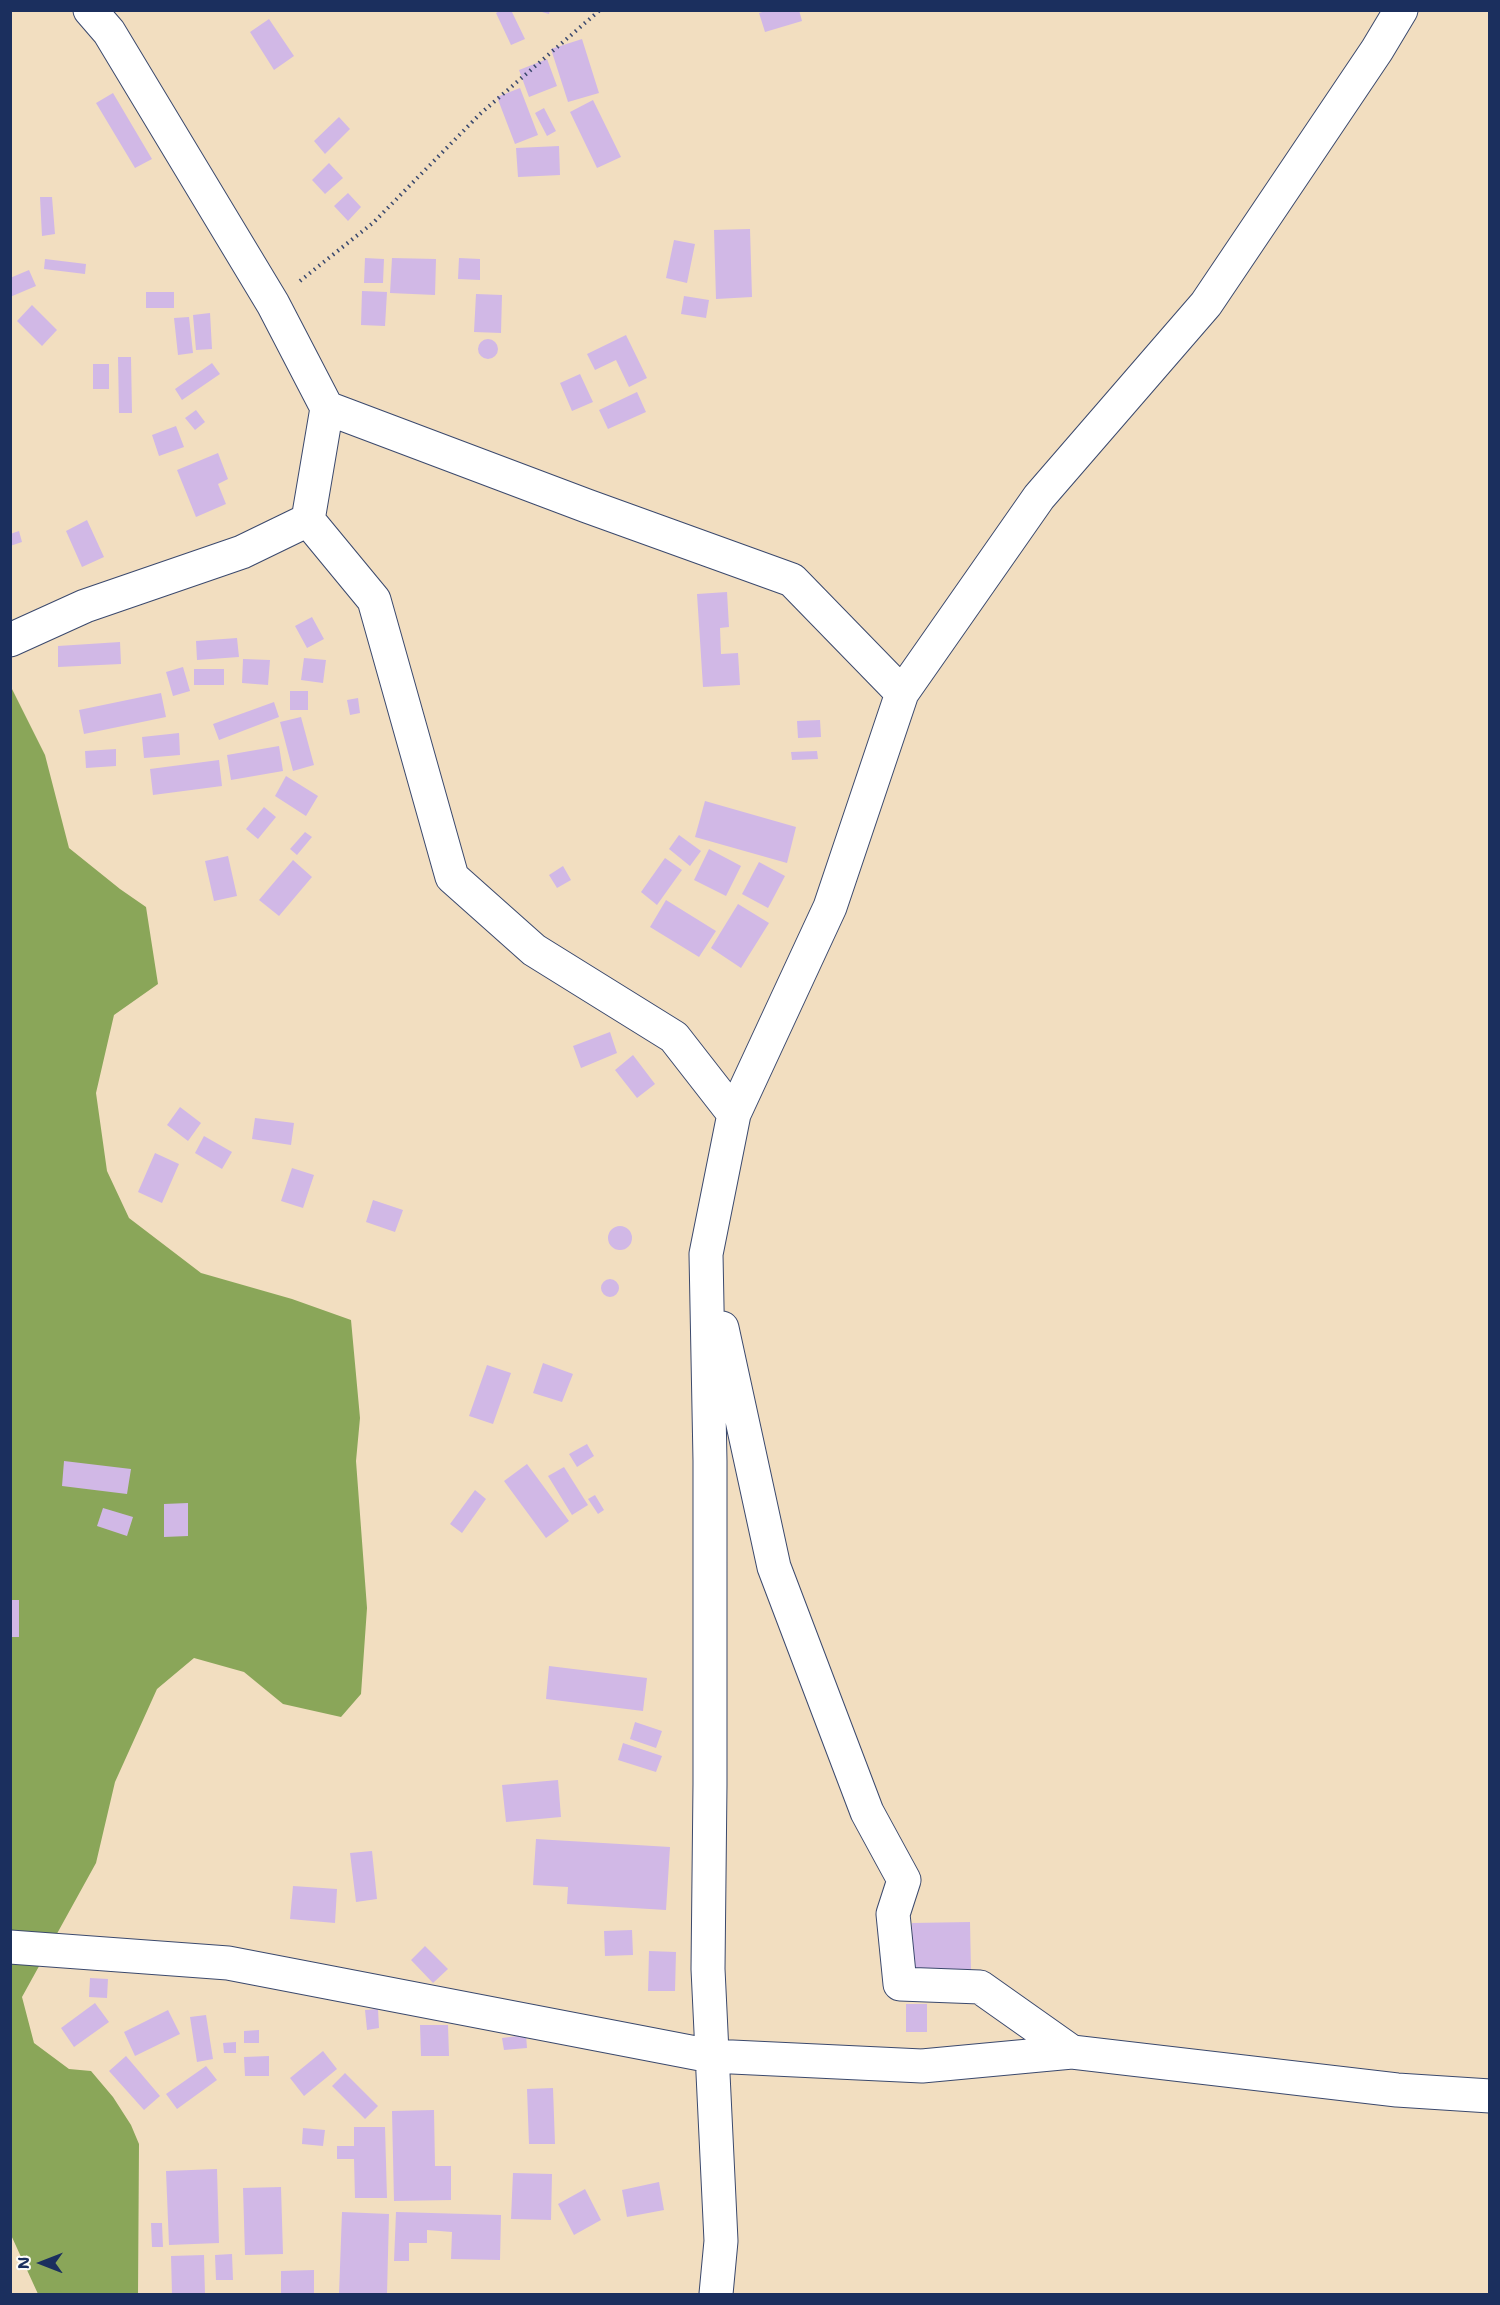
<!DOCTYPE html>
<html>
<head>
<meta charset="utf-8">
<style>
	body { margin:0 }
	#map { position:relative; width:1500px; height:2305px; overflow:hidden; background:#f2dec0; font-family:"Shantell Sans",sans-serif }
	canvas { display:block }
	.frame { position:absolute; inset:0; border:12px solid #1b2f5e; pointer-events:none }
	.north { position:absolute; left:12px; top:2233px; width:60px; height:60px; -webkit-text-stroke:4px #fdfcf7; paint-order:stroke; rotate:270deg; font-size:16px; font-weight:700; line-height:24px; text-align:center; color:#1b2f5e }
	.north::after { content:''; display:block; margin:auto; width:21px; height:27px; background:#1b2f5e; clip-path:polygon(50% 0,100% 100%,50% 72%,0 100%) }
</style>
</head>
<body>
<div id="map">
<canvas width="1500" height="2305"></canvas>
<div class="frame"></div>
<div class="north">N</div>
</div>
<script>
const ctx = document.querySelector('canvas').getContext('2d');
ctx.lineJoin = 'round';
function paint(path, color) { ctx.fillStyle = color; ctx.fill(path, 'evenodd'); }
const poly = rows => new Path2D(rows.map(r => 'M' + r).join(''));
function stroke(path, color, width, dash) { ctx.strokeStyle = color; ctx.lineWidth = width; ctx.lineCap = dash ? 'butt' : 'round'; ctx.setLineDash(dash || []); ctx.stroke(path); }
paint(poly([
	[10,685,45,755,69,848,120,889,146,907,158,984,114,1015,96,1093,107,1171,129,1218,201,1273,292,1299,351,1320,360,1418,356,1461,367,1608,361,1694,341,1717,283,1704,244,1672,194,1658,157,1689,115,1782,96,1863,22,1997,34,2043,69,2069,91,2071,113,2097,131,2125,139,2144,138,2294,38,2294,11,2235]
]), '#8aa659');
paint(poly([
	[501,10,511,10,525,39,511,45,496,13],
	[535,10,550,10,549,14],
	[769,10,799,10,802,21,765,32,759,13],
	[269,19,294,56,274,70,250,32],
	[582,39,599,93,568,102,551,49],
	[547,59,557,86,529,97,519,70],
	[520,88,538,135,515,144,497,97],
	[113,93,152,159,135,168,96,103],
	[593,100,621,157,597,168,570,112],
	[544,108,556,131,547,136,535,113],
	[339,117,350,129,325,154,314,141],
	[559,146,560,175,518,177,516,148],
	[329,163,343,178,325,194,312,180],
	[348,193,361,207,348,221,334,206],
	[40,197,52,197,55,234,42,236],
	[750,229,752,297,716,299,714,230],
	[674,240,695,244,687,283,666,278],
	[365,258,384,259,383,283,364,283],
	[392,258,436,259,435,295,390,293],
	[459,258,480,259,480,280,458,279],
	[45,259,86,264,85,274,44,269],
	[29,270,36,286,10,297,10,278],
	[362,291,387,292,385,326,361,325],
	[146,292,174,292,174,308,146,308],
	[476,294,502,295,501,333,474,332],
	[684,296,709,300,706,318,681,314],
	[32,305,57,330,42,346,17,321],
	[210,313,212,349,196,350,193,315],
	[189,317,193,353,178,355,174,318],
	[626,335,647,378,629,387,616,360,595,370,587,354],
	'478 349a10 10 0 1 1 20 0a10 10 0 1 1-20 0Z',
	[118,357,131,357,132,413,119,413],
	[212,363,220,374,182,400,175,389],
	[93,364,109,364,109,389,93,389],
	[580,374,593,402,572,411,560,383],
	[637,392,646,412,608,429,599,410],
	[196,410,205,422,195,430,185,418],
	[176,426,184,447,159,456,152,435],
	[218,453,228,479,218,484,226,504,196,517,177,470],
	[87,520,104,557,82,567,66,531],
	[19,531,22,542,10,546,10,534],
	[727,592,729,627,720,628,721,654,738,653,740,685,703,687,697,594],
	[312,617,324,639,307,648,295,626],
	[237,638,239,657,197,660,196,641],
	[120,642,121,664,58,667,58,646],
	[304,658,326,660,323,683,301,680],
	[243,659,270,660,268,685,242,683],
	[183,667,190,691,173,696,166,672],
	[194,669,224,669,224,685,194,685],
	[290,691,308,691,308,710,290,710],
	[161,693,166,717,84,734,79,710],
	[358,698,360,713,350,715,347,700],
	[274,702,279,717,219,740,213,724],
	[301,717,314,765,293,771,280,722],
	[820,720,821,737,798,738,797,721],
	[179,733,180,755,144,758,142,737],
	[279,746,283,771,231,780,227,755],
	[116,749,116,766,86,768,85,751],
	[817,751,818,759,792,760,791,752],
	[219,760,222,786,153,795,150,769],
	[286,776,318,796,306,816,275,796],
	[705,801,796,827,787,863,695,837],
	[264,807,276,817,258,839,246,829],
	[305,832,312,837,297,855,290,849],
	[679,835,701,851,690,866,669,849],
	[709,849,741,866,726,896,694,880],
	[228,856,237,896,214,901,205,861],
	[665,858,682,870,657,905,641,892],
	[293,860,312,877,279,916,259,900],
	[759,862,785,876,768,908,742,894],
	[563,866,571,880,557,888,549,875],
	[666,900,716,931,699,957,650,927],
	[738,904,769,923,741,968,711,948],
	[610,1032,617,1053,581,1068,573,1046],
	[633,1055,655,1084,637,1098,615,1070],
	[180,1107,201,1123,188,1141,167,1125],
	[255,1118,294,1123,291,1145,252,1139],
	[204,1136,232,1152,222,1169,195,1153],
	[155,1153,179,1164,162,1203,138,1192],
	[292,1168,314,1175,303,1208,281,1201],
	[373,1200,403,1210,395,1232,366,1222],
	'608 1238a12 12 0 1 1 24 0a12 12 0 1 1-24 0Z',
	'601 1288a9 9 0 1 1 18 0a9 9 0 1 1-18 0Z',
	[543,1363,573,1374,562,1402,533,1393],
	[487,1365,511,1373,493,1424,469,1416],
	[587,1444,594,1456,577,1467,569,1454],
	[64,1461,131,1469,127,1494,62,1486],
	[527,1464,569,1521,546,1538,504,1481],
	[564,1467,588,1505,572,1515,548,1476],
	[475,1490,486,1499,462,1533,450,1524],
	[595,1495,604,1510,598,1514,588,1499],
	[188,1503,188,1536,164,1537,164,1504],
	[103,1508,133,1517,127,1536,97,1526],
	[10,1600,19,1600,19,1637,10,1637],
	[549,1666,647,1678,643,1711,546,1699],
	[635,1722,662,1731,656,1748,630,1739],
	[623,1743,662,1756,656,1772,618,1760],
	[558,1780,561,1817,506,1822,502,1785],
	[536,1839,670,1847,666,1910,567,1904,568,1887,533,1885],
	[372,1851,377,1899,356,1902,350,1853],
	[293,1886,337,1889,335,1923,290,1919],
	[970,1922,971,1971,913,1973,912,1923],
	[632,1930,633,1955,605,1956,604,1931],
	[425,1946,448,1969,433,1983,411,1960],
	[649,1951,676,1952,675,1991,648,1991],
	[90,1978,108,1979,107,1998,89,1997],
	[95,2003,109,2022,74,2047,61,2028],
	[906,2004,927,2004,927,2032,906,2032],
	[378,2009,379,2028,367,2030,365,2010],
	[168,2010,180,2034,135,2056,124,2032],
	[206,2015,213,2059,197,2062,190,2017],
	[420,2025,448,2025,449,2056,421,2056],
	[259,2030,259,2043,244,2043,244,2031],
	[526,2035,527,2048,504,2050,502,2038],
	[236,2042,236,2053,224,2053,223,2043],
	[323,2051,337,2069,304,2096,290,2078],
	[126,2056,160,2096,144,2110,109,2071],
	[269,2056,269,2076,245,2076,244,2057],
	[206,2066,217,2080,177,2109,166,2094],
	[345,2073,378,2106,365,2119,332,2086],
	[553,2088,555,2144,529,2144,527,2089],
	[434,2110,435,2166,451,2166,451,2200,394,2201,392,2111],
	[354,2127,385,2127,387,2198,355,2198,354,2159,337,2159,337,2146,354,2146],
	[303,2128,325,2130,323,2146,302,2144],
	[217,2169,219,2243,169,2245,166,2171],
	[513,2173,552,2174,551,2220,511,2219],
	[659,2182,664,2210,627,2217,622,2190],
	[281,2187,283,2254,245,2255,243,2188],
	[585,2189,601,2220,574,2235,558,2204],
	[342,2212,389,2214,387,2294,339,2294],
	[396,2212,501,2215,500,2260,451,2259,452,2232,427,2230,427,2243,409,2243,409,2261,394,2261],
	[151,2223,162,2223,163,2247,152,2247],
	[232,2254,233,2280,216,2280,215,2255],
	[204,2255,205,2294,172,2294,171,2256],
	[314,2270,314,2294,281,2294,281,2271]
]), '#d1b8e6');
const minor = poly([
	[90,10,109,32,273,304,327,408,587,506,792,580,902,693],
	[327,408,308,520,374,600,452,877,534,950,674,1037,734,1114],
	[10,640,85,606,242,552,308,520],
	[722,1328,774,1567,867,1812,904,1880,893,1914,900,1984,980,1987,1072,2052],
	[10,1947,228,1963,711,2056,922,2066,1072,2052,1397,2090,1490,2096],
	[716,2294,721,2241,708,1969,710,1784,710,1461,706,1254,734,1114,830,907,902,693,1039,497,1206,304,1377,50,1401,10]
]);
stroke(minor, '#3b496d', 35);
stroke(poly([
	[300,281,374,222,480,114,600,10]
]), '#3b496d', 4, [1.5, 4.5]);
stroke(minor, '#fff', 33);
</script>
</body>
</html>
